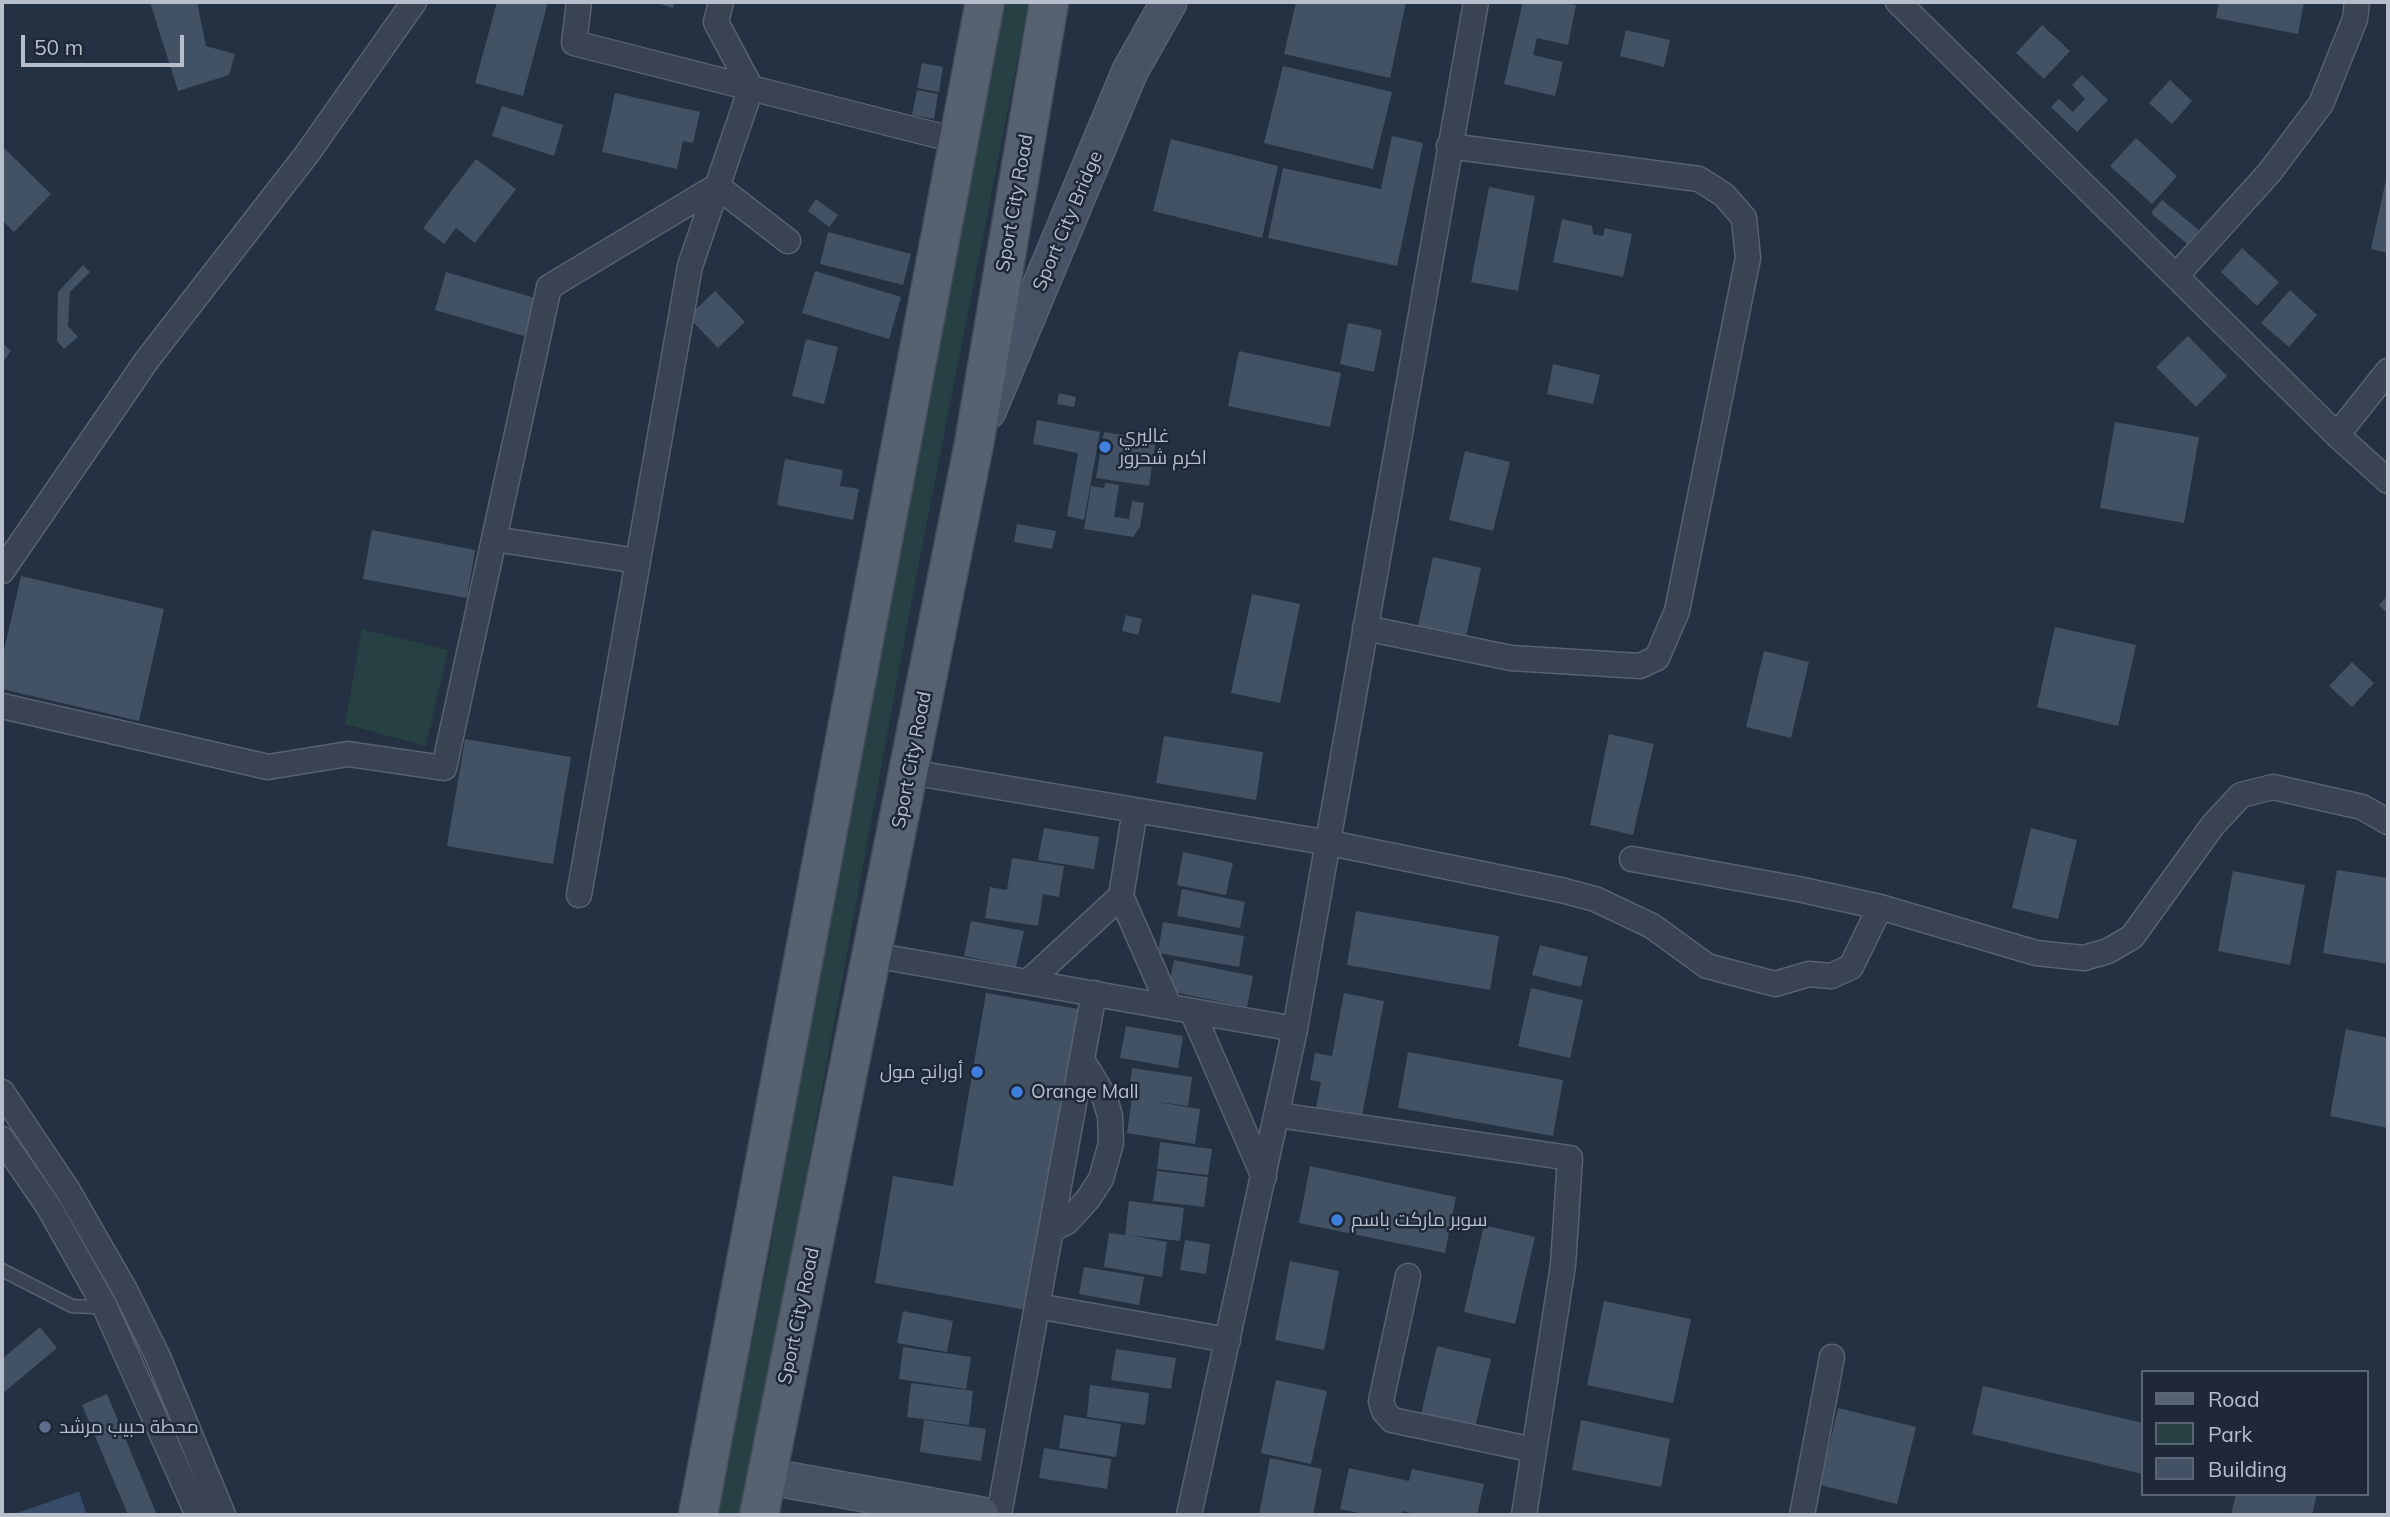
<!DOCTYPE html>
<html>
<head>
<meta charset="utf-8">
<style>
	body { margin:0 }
	#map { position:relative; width:2390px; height:1517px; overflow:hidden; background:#243142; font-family:Mulish,sans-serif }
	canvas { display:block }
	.frame { position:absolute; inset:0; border:4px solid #b6becc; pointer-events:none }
	.legend { position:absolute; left:2141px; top:1370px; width:228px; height:126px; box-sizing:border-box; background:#1e2837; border:2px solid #5b6473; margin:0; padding:9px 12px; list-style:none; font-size:21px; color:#b6becc }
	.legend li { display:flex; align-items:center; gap:14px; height:35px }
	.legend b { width:35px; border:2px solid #5b6473 }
	.scale { position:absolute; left:21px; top:35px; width:163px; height:32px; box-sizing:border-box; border:4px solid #b6becc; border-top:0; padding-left:9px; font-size:21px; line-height:24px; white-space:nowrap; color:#b6becc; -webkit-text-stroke:5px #1e2837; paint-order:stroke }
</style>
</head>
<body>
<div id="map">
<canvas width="2390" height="1517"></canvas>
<div class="frame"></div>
<ul class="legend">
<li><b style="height:9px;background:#576271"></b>Road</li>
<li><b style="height:19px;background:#264043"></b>Park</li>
<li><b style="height:19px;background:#435164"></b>Building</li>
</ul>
<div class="scale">50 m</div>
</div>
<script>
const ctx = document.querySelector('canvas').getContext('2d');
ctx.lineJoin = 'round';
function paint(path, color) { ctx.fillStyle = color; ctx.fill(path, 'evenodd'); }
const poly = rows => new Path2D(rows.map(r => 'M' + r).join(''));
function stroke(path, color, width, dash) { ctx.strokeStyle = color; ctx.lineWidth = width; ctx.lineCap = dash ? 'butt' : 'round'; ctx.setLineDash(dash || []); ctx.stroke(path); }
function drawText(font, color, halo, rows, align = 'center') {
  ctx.font = font + ' Mulish,Cairo,sans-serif'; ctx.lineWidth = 5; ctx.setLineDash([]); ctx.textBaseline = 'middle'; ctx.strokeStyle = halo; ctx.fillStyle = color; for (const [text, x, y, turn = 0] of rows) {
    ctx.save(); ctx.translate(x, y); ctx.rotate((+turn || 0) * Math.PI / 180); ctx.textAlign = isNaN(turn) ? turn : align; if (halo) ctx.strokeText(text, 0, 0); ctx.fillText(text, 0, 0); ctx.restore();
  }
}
paint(poly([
	[1005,2,1029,2,915,583,775,1344,740,1515,717,1515,769,1257,814,999],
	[362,629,448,650,426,746,345,724]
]), '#264043');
paint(poly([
	[79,1492,87,1515,11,1515,78,1492]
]), '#384c6a');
paint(poly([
	[150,2,197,2,206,46,235,54,229,75,178,91],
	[497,2,548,2,523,96,475,83],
	[653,2,675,2,673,8],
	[1296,2,1406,2,1390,78,1284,54],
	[1523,2,1561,2,1576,5,1568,45,1537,38,1533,55,1563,62,1555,96,1504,84],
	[2219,2,2304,2,2298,34,2216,18],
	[2042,25,2070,51,2044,79,2016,53],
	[1626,30,1670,40,1664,67,1620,56],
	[922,63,943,67,939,92,917,88],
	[1283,66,1392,92,1373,169,1264,143],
	[2082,75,2108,100,2077,132,2051,107,2059,99,2073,112,2085,99,2072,85],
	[2170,80,2192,101,2172,124,2149,103],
	[917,90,938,94,934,119,912,115],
	[615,93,700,112,693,143,683,141,677,169,602,152],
	[502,106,563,125,554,156,492,136],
	[1392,136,1423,143,1397,266,1268,238,1283,168,1381,189],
	[2136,138,2177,176,2152,204,2110,166],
	[1171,139,1278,166,1262,238,1153,211],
	[2,146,51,194,14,232,2,220],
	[476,159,516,189,475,243,456,228,444,244,423,228],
	[2388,170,2388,253,2371,249],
	[1489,187,1535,196,1518,291,1471,282],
	[816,199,838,215,829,227,808,211],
	[2162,200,2199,230,2187,244,2151,213],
	[1562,219,1592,226,1593,234,1603,236,1605,228,1632,234,1623,277,1553,262],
	[828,232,911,254,903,285,820,264],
	[2242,248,2279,282,2257,306,2221,272],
	[83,265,90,272,70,292,68,326,78,337,64,349,57,341,58,292],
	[815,271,901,297,889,339,802,313],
	[446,272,535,298,524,336,435,310],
	[2290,290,2317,315,2289,347,2261,323],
	[715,291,745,322,718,348,688,317],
	[1348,323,1382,330,1374,372,1340,364],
	[2188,336,2227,376,2196,407,2156,367],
	[806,339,838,347,824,404,792,396],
	[2,343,11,351,2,363],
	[1239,351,1341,373,1330,427,1228,406],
	[1553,364,1600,375,1593,404,1547,394],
	[1059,393,1076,397,1074,407,1057,404],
	[1037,420,1100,432,1084,520,1067,516,1078,453,1033,444],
	[2115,422,2199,437,2184,523,2100,508],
	[1104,432,1153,440,1155,446,1149,486,1096,478],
	[1465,451,1510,462,1493,531,1449,520],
	[785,459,843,470,840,486,859,489,853,520,777,505],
	[1105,483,1119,485,1114,517,1129,519,1132,501,1144,503,1140,527,1133,537,1084,529,1091,486,1104,488],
	[1017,524,1056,531,1052,549,1014,542],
	[372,530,475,550,467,598,363,579],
	[1433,557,1481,568,1464,646,1416,635],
	[21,576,164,609,139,721,2,689,2,659],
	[1252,594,1300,604,1280,703,1231,693],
	[2388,595,2388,614,2379,605],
	[1126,615,1142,619,1138,635,1122,631],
	[2055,627,2136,645,2118,726,2037,707],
	[1764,651,1809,662,1791,738,1746,727],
	[2352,662,2374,683,2352,707,2329,686],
	[1609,734,1654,744,1633,835,1590,825],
	[1164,736,1263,752,1256,800,1156,783],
	[465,739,571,757,553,864,447,846],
	[1044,828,1099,837,1094,869,1038,860],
	[2031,828,2077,840,2058,919,2012,908],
	[1183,852,1233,863,1226,895,1177,885],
	[1012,858,1064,866,1059,897,1043,894,1038,926,985,918,990,887,1007,890],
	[2337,870,2388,878,2388,964,2323,953],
	[2233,871,2305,885,2290,965,2218,951],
	[1182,889,1245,902,1240,928,1177,916],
	[1356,911,1499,936,1490,990,1347,965],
	[971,921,1024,931,1016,967,964,956],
	[1163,922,1244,936,1239,967,1158,953],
	[1540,945,1588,957,1581,987,1532,975],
	[1174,960,1253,976,1247,1007,1168,991],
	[1531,988,1583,1000,1570,1058,1518,1046],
	[986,993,1079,1009,1027,1310,875,1283,893,1176,953,1186],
	[1344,993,1384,1001,1362,1116,1316,1108,1321,1082,1310,1080,1315,1053,1332,1056],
	[1126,1026,1183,1036,1178,1068,1120,1058],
	[2346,1029,2388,1038,2388,1128,2330,1116],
	[1408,1052,1563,1080,1553,1136,1398,1108],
	[1132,1068,1192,1077,1188,1106,1150,1101,1200,1109,1195,1144,1127,1133,1132,1097,1128,1097],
	[1160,1142,1212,1149,1208,1175,1157,1169],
	[1310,1166,1456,1197,1445,1253,1299,1223],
	[1157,1171,1208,1177,1204,1207,1153,1201],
	[1129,1201,1184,1208,1180,1241,1129,1235,1167,1242,1162,1277,1104,1267,1109,1233,1125,1235],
	[1484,1225,1535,1237,1515,1324,1464,1312],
	[1185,1240,1210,1244,1206,1274,1180,1270],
	[1290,1261,1339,1271,1324,1350,1275,1340],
	[1084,1267,1144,1277,1139,1305,1079,1294],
	[1604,1301,1691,1319,1673,1403,1587,1385],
	[903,1311,953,1321,947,1352,897,1343],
	[40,1327,57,1348,2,1394,2,1359],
	[1437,1346,1491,1359,1474,1432,1420,1419],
	[903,1347,971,1357,966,1389,899,1379],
	[1116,1349,1176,1358,1171,1389,1111,1380],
	[1276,1380,1327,1391,1311,1464,1261,1453],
	[911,1383,973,1391,969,1425,907,1417],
	[1090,1385,1149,1393,1145,1425,1087,1417],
	[1983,1386,2143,1423,2143,1474,1972,1434],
	[107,1394,157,1515,128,1515,82,1405],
	[1838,1408,1916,1427,1897,1504,1820,1485],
	[1064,1415,1121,1424,1116,1457,1059,1448],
	[924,1420,986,1429,981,1461,920,1452],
	[1581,1420,1670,1439,1661,1487,1572,1470],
	[1044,1448,1111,1459,1107,1489,1039,1478],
	[1270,1458,1322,1469,1313,1515,1259,1515],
	[1349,1468,1409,1481,1412,1469,1484,1484,1477,1515,1420,1515,1402,1511,1401,1515,1368,1515,1340,1509],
	[2236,1494,2317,1494,2312,1515,2231,1515]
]), '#435164');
const lane = poly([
	[2,1270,72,1306,93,1307,107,1303]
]);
const street = poly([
	[579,2,574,43,959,141],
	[1898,2,2337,435,2388,481],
	[2176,276,2269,173,2321,104,2355,19,2357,2],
	[2337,435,2388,371],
	[494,539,638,561],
	[2,571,147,360,307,154,414,2],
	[1365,628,1511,658,1640,666,1657,658,1677,611,1748,258,1744,218,1724,195,1699,179,1449,146],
	[2,706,268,767,348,754,444,768,549,287,717,186,788,241],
	[910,772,1330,843,1561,890,1595,899,1652,926,1707,966,1775,984,1809,974,1831,976,1851,967,1880,907],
	[1135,810,1121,896,1169,1006],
	[1632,859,1798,889,1880,907,2036,953,2084,958,2108,951,2132,937,2213,825,2241,795,2273,787,2362,807,2388,822],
	[579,895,690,266,751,88,716,22,721,2],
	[873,955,1295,1029],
	[1028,982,1121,896],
	[1192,1011,1264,1177],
	[2,1092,67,1189,125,1290,158,1357,223,1515],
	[1278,1115,1570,1158,1563,1265,1524,1515],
	[2,1139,48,1206,104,1305,198,1515],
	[1051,1230,1067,1222,1088,1199,1101,1179,1111,1143,1110,1116,1104,1096,1082,1060],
	[1408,1276,1381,1401,1384,1411,1392,1420,1534,1450],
	[1037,1306,1228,1340],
	[999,1515,1094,993],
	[1189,1515,1295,1029,1476,2],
	[1802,1515,1832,1357]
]);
const secondary = poly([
	[988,411,1130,71,1169,2],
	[766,1476,981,1515]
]);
const primary = poly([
	[698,1515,985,2],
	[759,1515,974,444,1049,2]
]);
stroke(lane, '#57616f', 15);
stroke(street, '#57616f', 27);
stroke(secondary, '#57616f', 38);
stroke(primary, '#434c5b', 41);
stroke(lane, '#394351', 12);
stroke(street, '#394351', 24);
stroke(secondary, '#475265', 35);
stroke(primary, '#576271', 38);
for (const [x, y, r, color] of [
	[1105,447,7,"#3f7fe0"],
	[977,1072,7,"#3f7fe0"],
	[1017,1092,7,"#3f7fe0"],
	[1337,1220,7,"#3f7fe0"],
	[45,1427,7,"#5c6f8a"]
]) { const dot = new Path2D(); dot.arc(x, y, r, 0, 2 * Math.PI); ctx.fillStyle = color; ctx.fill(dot); stroke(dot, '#1e2837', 2.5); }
drawText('19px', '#b6becc', '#1e2837', [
	["Sport City Road",1015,203,-80],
	["Sport City Bridge",1068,221,-67],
	["Sport City Road",912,760,-79],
	["Sport City Road",799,1316,-78]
]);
drawText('19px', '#b6becc', '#1e2837', [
	["غاليري",1119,436],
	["اكرم شحرور",1119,458],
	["أورانج مول",963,1072,"right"],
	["Orange Mall",1031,1092],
	["سوبر ماركت باسم",1351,1220],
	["محطة حبيب مرشد",59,1427]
], 'left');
</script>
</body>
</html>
